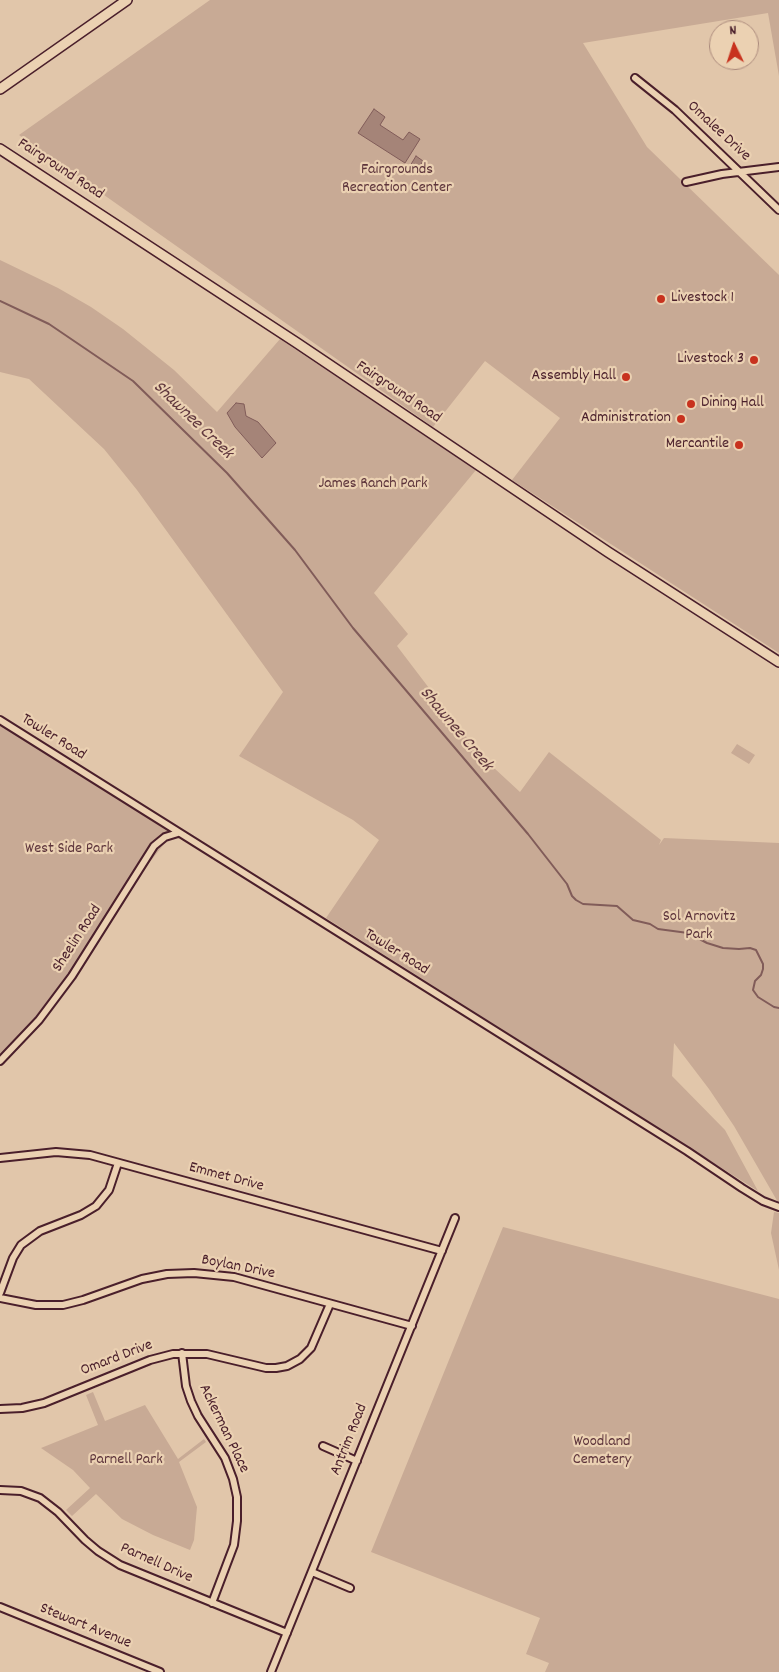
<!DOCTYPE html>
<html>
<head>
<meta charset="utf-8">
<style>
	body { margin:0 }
	#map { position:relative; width:779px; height:1672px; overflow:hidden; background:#e1c6aa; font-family:Dekko,sans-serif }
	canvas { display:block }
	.north { position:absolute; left:709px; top:20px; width:50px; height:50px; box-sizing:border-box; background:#ebd1b2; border:1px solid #ab8a7c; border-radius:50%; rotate:356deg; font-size:14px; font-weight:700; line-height:20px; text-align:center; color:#4a1f2b }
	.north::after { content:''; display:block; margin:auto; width:18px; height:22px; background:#c8321e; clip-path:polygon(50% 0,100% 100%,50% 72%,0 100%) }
</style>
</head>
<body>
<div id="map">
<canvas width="779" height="1672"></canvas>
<div class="north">N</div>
</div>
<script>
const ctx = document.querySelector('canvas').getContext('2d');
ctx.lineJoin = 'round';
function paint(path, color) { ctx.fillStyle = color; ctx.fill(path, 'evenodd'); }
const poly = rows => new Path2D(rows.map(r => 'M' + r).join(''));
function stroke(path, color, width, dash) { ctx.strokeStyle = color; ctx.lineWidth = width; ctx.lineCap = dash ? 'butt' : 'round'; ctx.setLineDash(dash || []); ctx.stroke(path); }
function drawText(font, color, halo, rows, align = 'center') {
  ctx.font = font + ' Dekko,sans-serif'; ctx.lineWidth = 4.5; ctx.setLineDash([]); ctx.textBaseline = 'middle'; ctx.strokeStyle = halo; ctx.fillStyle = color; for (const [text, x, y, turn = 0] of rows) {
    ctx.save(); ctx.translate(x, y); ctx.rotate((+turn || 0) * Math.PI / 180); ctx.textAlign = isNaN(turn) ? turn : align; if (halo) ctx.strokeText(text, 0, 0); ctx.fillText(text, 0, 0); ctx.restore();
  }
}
paint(poly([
	[210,0,779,0,779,76,768,13,583,43,647,147,779,275,779,653,512,480,560,418,485,361,433,427,19,135],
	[0,260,58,288,91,307,123,329,174,370,217,412,280,339,476,470,374,593,408,634,397,646,480,755,520,792,549,752,661,840,659,845,664,838,779,843,779,1204,734,1126,709,1089,674,1043,672,1076,725,1130,758,1191,326,918,379,840,353,820,239,756,283,692,137,490,104,449,29,379,0,372],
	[0,720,172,834,116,905,39,1020,0,1057],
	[737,744,755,755,749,764,731,753],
	[774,1212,779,1213,779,1270,771,1233],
	[503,1227,779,1299,779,1672,545,1672,549,1663,526,1654,540,1618,371,1552],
	[93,1392,105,1421,145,1405,178,1459,204,1439,206,1442,179,1462,197,1507,194,1540,190,1550,153,1535,122,1519,96,1494,72,1516,66,1510,90,1488,73,1470,41,1448,98,1425,86,1395]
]), '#c8aa95');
const water = poly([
	[374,109,385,117,380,125,403,140,409,132,420,139,405,163,358,133,374,109],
	[416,156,423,161,417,170,410,166,416,156],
	[236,403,244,404,246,416,258,422,276,443,262,458,235,427,227,413,236,403]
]);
paint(water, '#a58478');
stroke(water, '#815c59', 1);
stroke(poly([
	[0,301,49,324,133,381,227,473,295,550,353,628,528,834,567,884,572,896,576,900,583,904,617,906,633,920,650,924,658,929,688,933,707,943,723,948,739,949,750,948,756,950,763,964,763,969,761,975,755,981,753,990,758,997,774,1007,779,1008]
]), '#815c59', 2);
const street = poly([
	[635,78,675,110,779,210],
	[686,182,722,174,779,167],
	[0,720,687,1151,742,1188,763,1201,779,1207],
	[0,1061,39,1020,72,976,154,846,165,837,178,833],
	[0,1158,56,1152,90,1155,442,1251],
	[0,1293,13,1258,21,1245,40,1231,81,1215,96,1206,109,1190,118,1163],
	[0,1298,36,1305,63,1305,83,1300,142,1279,167,1274,194,1273,234,1277,412,1326],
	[182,1353,186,1386,191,1401,198,1416,225,1458,233,1479,237,1497,237,1521,234,1545,212,1603],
	[0,1409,22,1408,44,1403,150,1360,173,1354,207,1354,266,1368,276,1368,287,1366,300,1359,311,1348,330,1304],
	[323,1446,357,1461],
	[0,1490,21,1491,40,1498,58,1512,85,1540,98,1551,120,1565,287,1633],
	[312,1572,350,1588],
	[0,1607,160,1672],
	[271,1672,455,1218]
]);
const secondary = poly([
	[0,89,127,0],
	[0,149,297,343,608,552,779,662]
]);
stroke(street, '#4a1f2b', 10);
stroke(secondary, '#4a1f2b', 12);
stroke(street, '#ebd1b2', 6);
stroke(secondary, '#ebd1b2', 9);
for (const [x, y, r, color] of [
	[661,299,5,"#c8321e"],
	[754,360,5,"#c8321e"],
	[626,377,5,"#c8321e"],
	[691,404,5,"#c8321e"],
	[681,419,5,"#c8321e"],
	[739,445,5,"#c8321e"]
]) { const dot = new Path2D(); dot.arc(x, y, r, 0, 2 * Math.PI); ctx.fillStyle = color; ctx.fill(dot); stroke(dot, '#ebd1b2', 2); }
drawText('16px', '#4a1f2b', '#ebd1b2', [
	["Omalee Drive",718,132,43],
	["Fairground Road",60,170,33],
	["Fairground Road",398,393,34],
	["Towler Road",53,738,32],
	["Sheelin Road",78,939,-57],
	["Towler Road",396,953,32],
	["Emmet Drive",226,1178,15],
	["Boylan Drive",238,1268,11],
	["Omard Drive",117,1359,-21],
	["Ackerman Place",223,1429,64],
	["Antrim Road",350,1440,-68],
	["Parnell Drive",156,1564,24],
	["Stewart Avenue",85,1627,22]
]);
drawText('16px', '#5d343b', '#ebd1b2', [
	["Fairgrounds",397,171],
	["Recreation Center",397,189],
	["James Ranch Park",373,485],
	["West Side Park",69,850],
	["Sol Arnovitz",699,918],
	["Park",699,936],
	["Woodland",602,1443],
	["Cemetery",602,1461],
	["Parnell Park",126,1461]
]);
drawText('16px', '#4a1f2b', '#ebd1b2', [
	["Livestock 1",671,299,"left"],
	["Livestock 3",744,360],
	["Assembly Hall",616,377],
	["Dining Hall",701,404,"left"],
	["Administration",671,419],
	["Mercantile",729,445]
], 'right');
drawText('italic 18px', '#61383e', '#ebd1b2', [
	["Shawnee Creek",192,421,44],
	["Shawnee Creek",455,730,50]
]);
</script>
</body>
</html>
